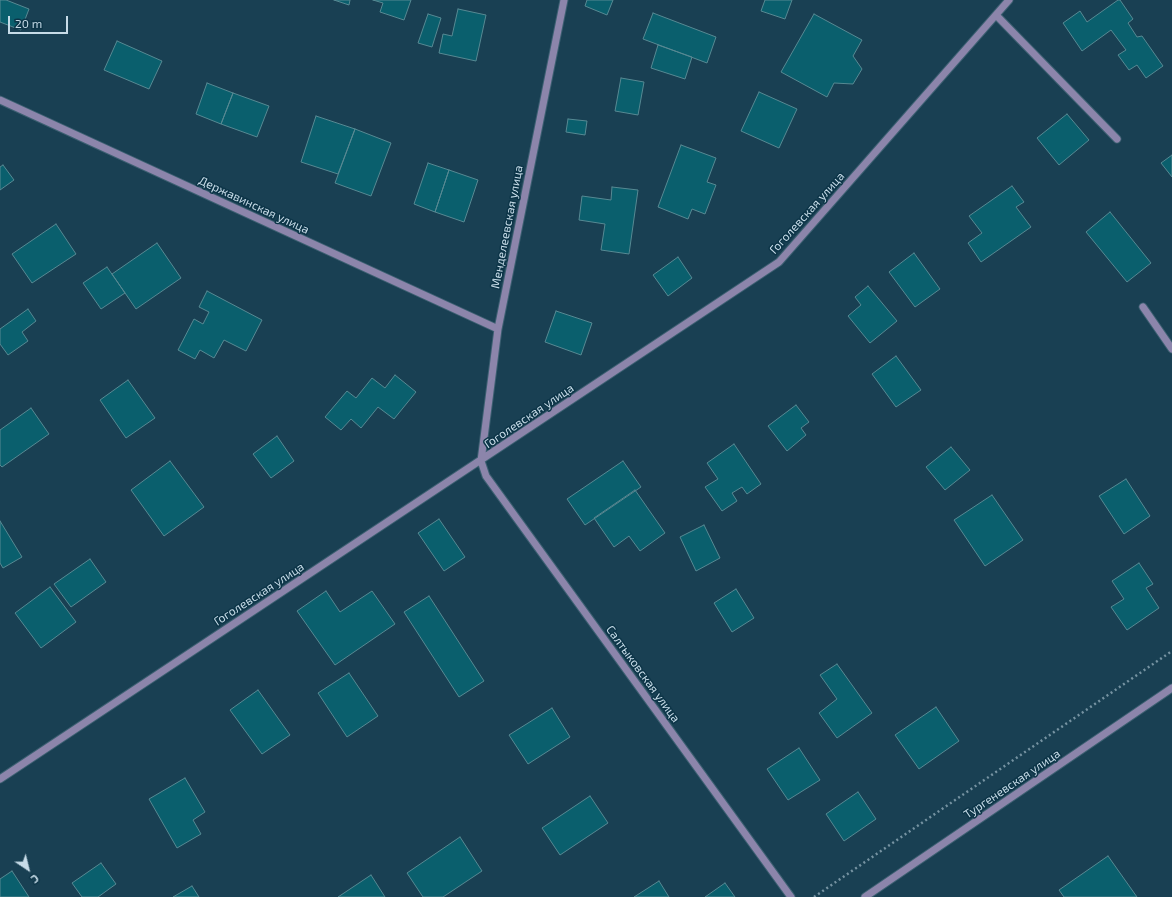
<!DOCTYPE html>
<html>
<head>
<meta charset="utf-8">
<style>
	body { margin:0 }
	#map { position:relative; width:1172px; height:897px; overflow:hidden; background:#194053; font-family:"Exo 2",sans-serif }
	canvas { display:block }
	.north { position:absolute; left:8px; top:849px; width:40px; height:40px; -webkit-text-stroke:3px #0d3548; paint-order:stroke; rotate:145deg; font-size:11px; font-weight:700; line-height:16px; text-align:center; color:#c7dce8 }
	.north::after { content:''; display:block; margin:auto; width:14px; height:18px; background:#c7dce8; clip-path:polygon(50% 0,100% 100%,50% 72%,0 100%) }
	.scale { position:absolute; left:8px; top:16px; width:60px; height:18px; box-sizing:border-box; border:2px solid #c7dce8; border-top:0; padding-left:5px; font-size:12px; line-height:14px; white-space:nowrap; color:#c7dce8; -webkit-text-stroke:3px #0d3548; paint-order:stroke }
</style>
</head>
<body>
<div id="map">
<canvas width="1172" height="897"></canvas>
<div class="north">С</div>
<div class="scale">20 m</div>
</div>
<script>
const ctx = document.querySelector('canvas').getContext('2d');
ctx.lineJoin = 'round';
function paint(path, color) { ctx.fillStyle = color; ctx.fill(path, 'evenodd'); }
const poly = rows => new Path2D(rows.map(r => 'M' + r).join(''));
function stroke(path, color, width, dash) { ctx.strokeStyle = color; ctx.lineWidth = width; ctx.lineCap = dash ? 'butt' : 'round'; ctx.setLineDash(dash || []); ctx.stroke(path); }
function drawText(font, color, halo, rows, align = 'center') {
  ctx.font = font + ' "Exo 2",sans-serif'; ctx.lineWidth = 3; ctx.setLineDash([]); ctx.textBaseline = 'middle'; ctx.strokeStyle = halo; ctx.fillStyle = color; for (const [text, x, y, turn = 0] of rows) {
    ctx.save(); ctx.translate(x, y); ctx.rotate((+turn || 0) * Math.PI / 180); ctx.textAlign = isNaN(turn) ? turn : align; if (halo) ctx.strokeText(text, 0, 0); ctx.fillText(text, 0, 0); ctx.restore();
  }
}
const building = poly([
	[0,0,6,0,29,9,21,30,0,22,0,0],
	[334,0,350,0,349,5,334,0],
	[373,0,411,0,404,20,380,12,383,3,373,0],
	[587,0,613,0,607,15,585,6,587,0],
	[765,0,792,0,785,19,761,11,765,0],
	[1118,0,1120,0,1133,19,1128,23,1137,37,1142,36,1163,66,1146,78,1137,65,1129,70,1118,55,1126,50,1111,30,1082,51,1063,23,1080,11,1087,22,1118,0],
	[458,9,486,15,476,61,439,53,443,34,452,36,458,9],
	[653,13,716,37,707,63,643,39,653,13],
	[428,14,441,18,432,47,418,43,428,14],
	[814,14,862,40,853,56,862,69,853,84,834,83,827,97,781,72,814,14],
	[117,41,162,61,149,89,104,70,117,41],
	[658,45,692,57,685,79,651,68,658,45],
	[621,78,644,82,638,115,615,111,621,78],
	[207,83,233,93,221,124,196,114,207,83],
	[759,92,797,109,779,148,741,131,759,92],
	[233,93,269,106,257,137,221,124,233,93],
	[1067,114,1089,140,1059,165,1037,138,1067,114],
	[316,116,355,129,338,174,301,162,316,116],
	[568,119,587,121,585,135,566,132,568,119],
	[355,129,391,143,371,196,335,183,355,129],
	[681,145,716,158,707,182,716,185,705,214,692,209,688,219,658,207,681,145],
	[1172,155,1172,177,1161,163,1172,155],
	[428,163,449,170,435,212,414,204,428,163],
	[3,165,14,180,0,190,0,167,3,165],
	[449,170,478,180,464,222,435,212,449,170],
	[1012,186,1024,202,1016,207,1031,227,981,262,968,243,982,233,969,216,1012,186],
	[612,187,638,190,629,254,601,250,605,224,579,220,582,196,611,200,612,187],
	[1110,212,1151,263,1127,282,1086,232,1110,212],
	[56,224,76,254,32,283,12,254,56,224],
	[157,243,181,278,136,309,112,274,157,243],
	[914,253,940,289,915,307,889,272,914,253],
	[678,257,692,278,668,296,653,275,678,257],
	[107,267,125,293,101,309,83,283,107,267],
	[868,286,897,321,870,343,848,316,861,305,855,297,868,286],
	[207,291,262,320,246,351,224,340,214,358,200,350,195,359,178,350,194,319,203,324,209,312,199,307,207,291],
	[28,309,36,321,22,332,28,341,8,355,0,344,0,329,28,309],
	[556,311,592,323,581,355,545,342,556,311],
	[896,356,921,390,896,407,872,374,896,356],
	[395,375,416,392,394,419,378,407,361,428,351,419,341,430,325,417,347,391,356,398,372,378,385,388,395,375],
	[128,380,155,418,126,438,100,400,128,380],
	[796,405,809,422,801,428,806,435,787,451,768,426,796,405],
	[31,408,49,434,2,467,0,465,0,430,31,408],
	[277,436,294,461,271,478,253,454,277,436],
	[734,444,761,484,747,494,742,487,732,493,737,501,722,511,705,487,718,479,707,463,734,444],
	[951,447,970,470,945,490,926,467,951,447],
	[170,461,204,507,164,536,131,490,170,461],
	[623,461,641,487,585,525,567,499,623,461],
	[1126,479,1150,516,1124,534,1099,496,1126,479],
	[635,490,665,533,640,551,629,536,614,547,594,518,635,490],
	[992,495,1023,540,985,566,954,520,992,495],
	[439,519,465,557,444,571,418,533,439,519],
	[0,521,22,557,3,568,0,563,0,521],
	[704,525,720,558,696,571,680,537,704,525],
	[90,559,106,582,71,607,54,584,90,559],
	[1139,563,1153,584,1146,588,1159,608,1127,630,1111,607,1124,599,1112,581,1139,563],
	[50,587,76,622,41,648,15,613,50,587],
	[736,589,754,618,732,632,714,603,736,589],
	[326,591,340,612,372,591,395,624,335,665,297,611,326,591],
	[429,596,484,681,459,697,404,612,429,596],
	[837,664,872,713,837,738,819,713,837,699,820,675,837,664],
	[349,673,378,716,347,737,318,693,349,673],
	[258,690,290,735,262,754,230,710,258,690],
	[936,707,959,741,919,769,895,735,936,707],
	[552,708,570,737,528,764,509,735,552,708],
	[799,748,820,780,788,800,767,769,799,748],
	[185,778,205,812,193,820,201,834,177,848,149,799,185,778],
	[858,792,876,819,844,841,826,814,858,792],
	[590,796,608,823,560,855,542,828,590,796],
	[460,837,482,871,443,897,423,897,407,873,460,837],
	[1108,856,1137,897,1064,897,1059,890,1108,856],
	[101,863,116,884,98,897,82,897,72,883,101,863],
	[12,871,29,897,0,897,0,879,12,871],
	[371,875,385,897,338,897,371,875],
	[659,881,669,897,634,897,659,881],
	[725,883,735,897,705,897,725,883],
	[192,886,199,897,173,897,192,886]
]);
paint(building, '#0a5f6d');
stroke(building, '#578993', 1);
const minor = poly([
	[564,0,498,329,481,461,486,476,791,897],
	[996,15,1117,139],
	[0,100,498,329],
	[1143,307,1172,349],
	[0,779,779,262,1009,0],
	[865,897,1172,688]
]);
stroke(minor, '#3c5f71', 9);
stroke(poly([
	[814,897,1172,651]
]), '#7693a2', 2.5, [2, 3]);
stroke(minor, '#8c85ab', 7);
drawText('12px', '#c7dce8', '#0d3548', [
	["Державинская улица",254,205,25],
	["Гоголевская улица",807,213,-48],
	["Менделеевская улица",507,227,-79],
	["Гоголевская улица",529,416,-34],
	["Гоголевская улица",259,594,-33],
	["Салтыковская улица",643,674,54],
	["Тургеневская улица",1012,784,-34]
]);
</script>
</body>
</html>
